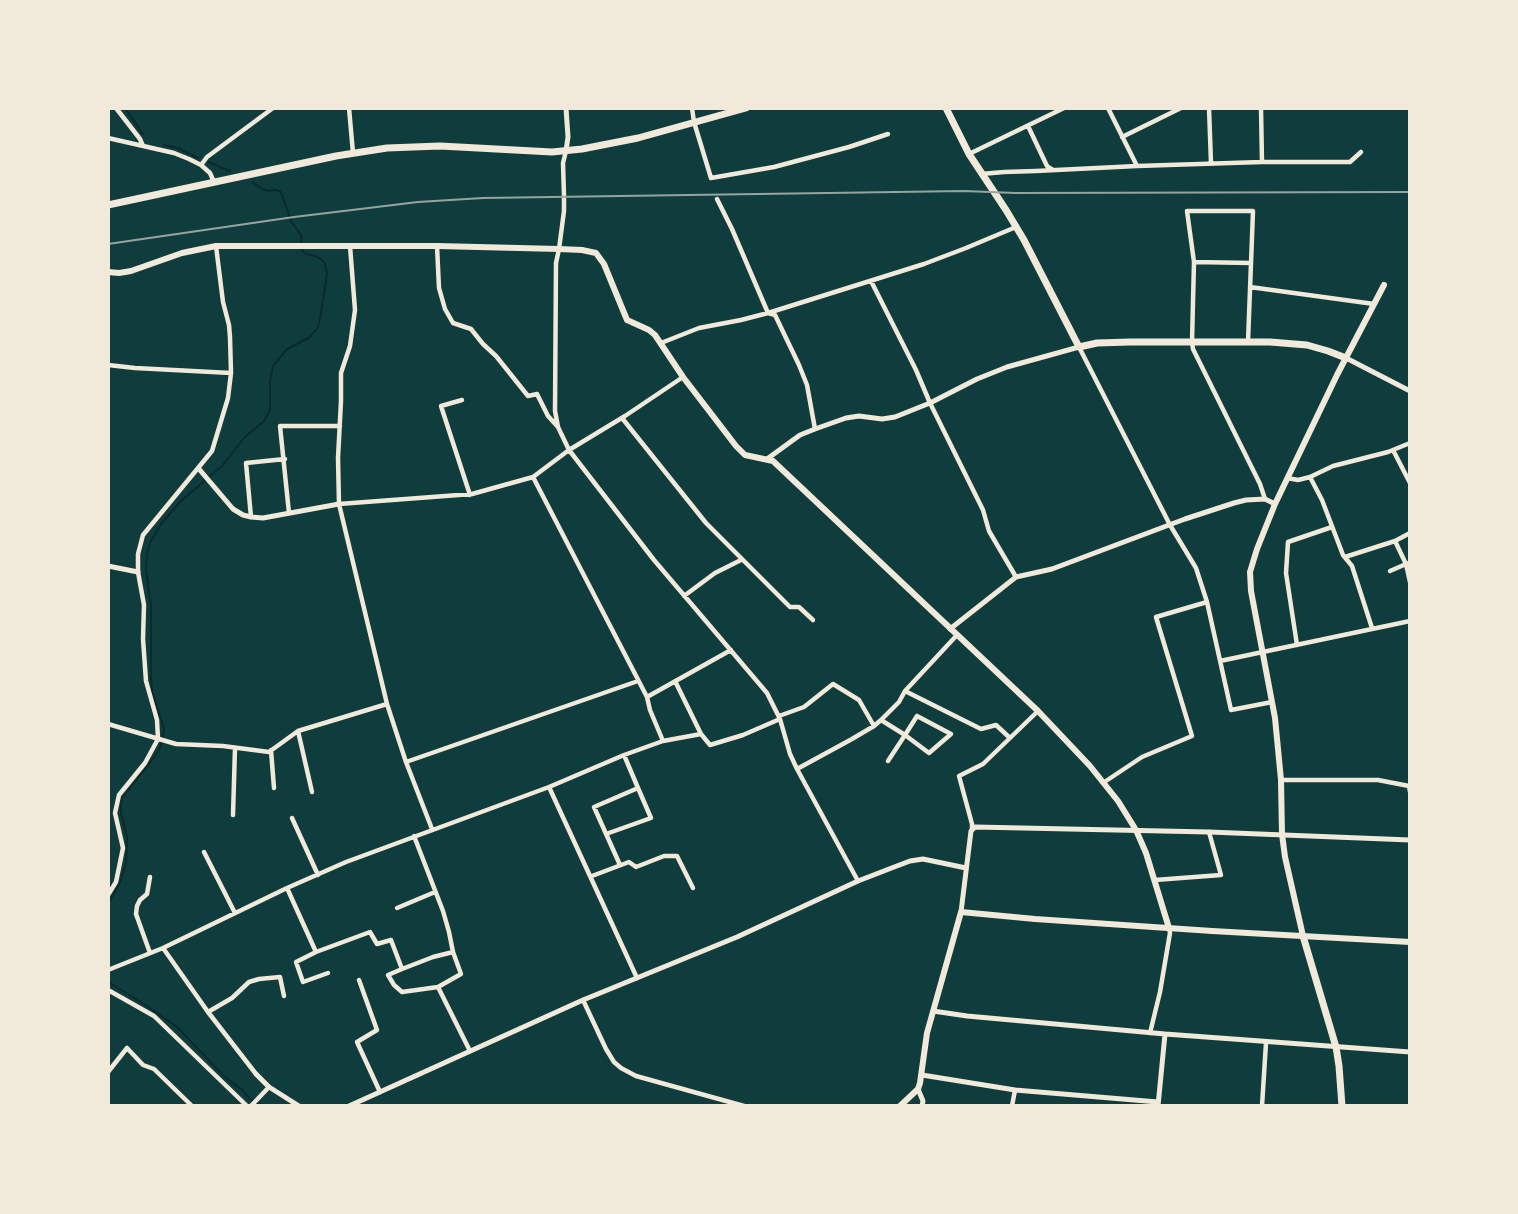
<!DOCTYPE html>
<html>
<head>
<meta charset="utf-8">
<style>
	body { margin:0 }
	#map { position:relative; width:1518px; height:1214px; overflow:hidden; background:#0f3d3e; font-family:Spectral,serif }
	canvas { display:block }
	.frame { position:absolute; inset:0; border:110px solid #f1e9da; pointer-events:none }
</style>
</head>
<body>
<div id="map">
<canvas width="1518" height="1214"></canvas>
<div class="frame"></div>
</div>
<script>
const ctx = document.querySelector('canvas').getContext('2d');
ctx.lineJoin = 'round';
const poly = rows => new Path2D(rows.map(r => 'M' + r).join(''));
function stroke(path, color, width, dash) { ctx.strokeStyle = color; ctx.lineWidth = width; ctx.lineCap = dash ? 'butt' : 'round'; ctx.setLineDash(dash || []); ctx.stroke(path); }
stroke(poly([
	[125,108,143,134],
	[164,145,178,148,198,158],
	[208,162,230,171],
	[108,905,121,880,126,863,127,837,121,813,121,805,122,798,152,760,159,750,162,742,164,729,152,691,151,678,151,606,146,570,147,552,150,543,161,524,181,501,222,466,244,438,264,421,270,410,270,381,273,366,287,349,310,337,318,327,320,319,327,274,325,264,321,259,315,256,307,254,302,251,301,235,291,221,281,192,276,190,269,191,262,189,252,182],
	[108,982,144,1004,177,1027,224,1076,242,1090,250,1099,263,1106]
]), '#0a2a2b', 2);
stroke(poly([
	[116,108,140,139,143,146],
	[349,108,353,153],
	[692,108,694,122,711,178,774,167,849,147,888,134],
	[1108,108,1137,166],
	[1209,108,1211,163],
	[1261,108,1262,162],
	[1028,126,1047,166,1053,170],
	[1122,137,1181,108],
	[108,138,174,153,189,159,201,165,210,173,214,182],
	[566,151,563,163,564,196,564,211,559,249,556,263,555,411,558,427,569,450,654,560,767,693,780,719,790,754,797,769,858,881],
	[969,154,1064,108],
	[201,165,207,157,273,108],
	[981,174,1004,172,1036,171,1137,166,1262,162,1350,162,1361,152],
	[717,199,732,229,768,313,775,315,799,365,807,385,815,429],
	[350,246,355,310,350,346,341,373,341,401,338,458,339,504,387,704,406,762,432,829],
	[437,246,439,288,445,309,453,323,471,329,483,344,496,356,528,396,537,394,548,416,558,427],
	[1194,262,1251,263],
	[871,281,916,370,930,403,983,510,989,531,1016,577],
	[1250,287,1374,304],
	[1248,342,1253,211,1187,211,1194,262,1192,342,1193,349,1260,484,1265,499],
	[661,343,699,328,741,320,768,313,924,264,966,248,1016,227],
	[1079,347,1170,525,1196,568,1207,602,1231,710,1272,702],
	[108,365,135,368,231,373],
	[462,400,441,406,470,495],
	[622,418,706,523,790,607,799,607,813,620],
	[1393,450,1410,483],
	[533,477,647,697,650,710,663,741],
	[1310,477,1322,500,1343,555,1352,566,1372,628],
	[1287,478,1298,480,1310,477,1333,466,1388,452,1410,443],
	[339,504,472,494,533,477,569,450,625,416,683,377],
	[289,513,280,426,340,426],
	[251,517,246,463,285,459],
	[1395,541,1410,533],
	[1345,557,1395,541,1406,564,1390,571],
	[1410,563,1406,564,1410,582],
	[684,596,715,573,741,560],
	[1297,645,1286,573,1288,542,1332,527],
	[1220,661,1410,621],
	[675,681,701,734],
	[905,691,981,729,996,725,1010,738],
	[647,697,731,650],
	[779,716,804,707,833,684,859,700,874,726],
	[917,716,951,734,929,753,905,735,917,716],
	[881,720,905,735,888,761],
	[108,724,176,744,223,746,269,752,298,731,387,704],
	[298,731,312,792],
	[271,750,274,788],
	[406,762,638,681],
	[797,769,852,739,874,726,881,720,899,702,905,691,957,635],
	[1281,780,1378,780,1409,786,1410,792],
	[1103,783,1142,757,1192,736,1156,617,1207,602],
	[549,787,637,978],
	[233,815,235,748],
	[292,818,318,875],
	[972,829,972,824,959,776,983,764,1038,711],
	[606,834,651,818,638,788],
	[414,836,443,911,449,932,453,952],
	[204,852,235,913],
	[620,865,594,807,638,788,624,755],
	[592,876,629,862,636,867,664,856,677,856,693,888],
	[1155,880,1221,875,1209,832],
	[287,888,316,952,370,932,377,944,391,940,402,969,388,975,394,985,402,992,438,987,470,1051],
	[108,895,116,882,123,848,115,813,119,795,145,763,158,739,157,720,146,681,143,639,144,605,138,572,138,554,143,535,212,451,228,398,231,373,230,337,229,325,223,302,216,246],
	[397,908,435,892],
	[163,948,208,1012,256,1074],
	[316,952,296,962,303,982,328,973],
	[150,953,136,914,137,906,140,900,147,894,150,877],
	[402,969,433,957,453,952,461,974,438,987],
	[108,970,163,948,287,888,346,862,549,787,624,755,663,741,701,734,710,745,743,735,780,719],
	[359,980,377,1030,357,1042,380,1092],
	[108,990,154,1016,247,1106],
	[583,1000,606,1049,614,1062,621,1068,636,1076,744,1106],
	[208,1012,232,998,249,982,259,979,280,977,284,996],
	[1150,1033,1160,992,1170,933,1169,928],
	[108,1072,127,1048,143,1065,154,1069,192,1106],
	[251,1106,269,1087],
	[1012,1106,1015,1090],
	[1262,1106,1266,1043]
]), '#f1e9da', 4.5);
stroke(poly([
	[566,108,568,137,566,151],
	[1346,358,1410,391],
	[767,459,800,435,815,429,846,418,859,416,882,419,895,417,930,403,977,379,1007,367,1079,347],
	[199,469,233,509,243,515,251,517,263,518,339,504],
	[108,566,138,572],
	[950,629,1016,577,1052,569,1185,519,1234,503,1246,500,1265,499,1275,504],
	[961,912,971,831,975,827,1209,832,1410,840],
	[933,1011,967,1016,1165,1034,1410,1052],
	[256,1074,269,1087,299,1106],
	[922,1075,1015,1090,1158,1102],
	[918,1089,923,1101,922,1106],
	[349,1106,583,1000,737,937,858,881,889,869,910,861,923,859,966,868],
	[1158,1106,1165,1034]
]), '#f1e9da', 5);
stroke(poly([
	[108,272,119,273,131,271,182,253,216,246,437,246,559,249,582,250,596,253,604,264,627,320,649,330,655,335,683,377,736,446,745,455,773,461,1038,711,1090,766,1118,801,1136,830,1146,853,1169,928],
	[1303,936,1285,857,1282,834,1281,780,1275,718,1251,591,1250,572,1257,549,1275,504,1337,375,1384,285],
	[900,1106,918,1089,920,1083,927,1033,961,912,1035,919,1212,931,1410,942]
]), '#f1e9da', 6);
stroke(poly([
	[946,108,969,154,1006,210,1024,240,1079,347,1097,343,1130,342,1270,342,1307,345,1328,351,1346,358],
	[108,205,336,156,387,148,440,146,552,152,582,149,638,138,746,108],
	[1303,936,1336,1047,1339,1066,1342,1106]
]), '#f1e9da', 7);
stroke(poly([
	[108,244,294,217,418,202,483,198,964,191,1016,193,1410,192]
]), '#97a49c', 2);
</script>
</body>
</html>
